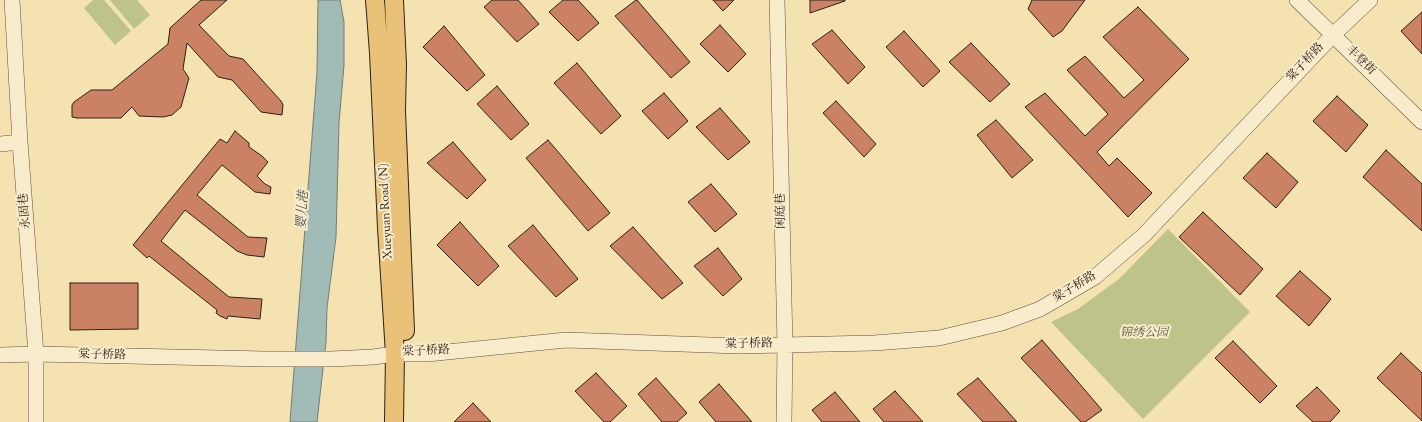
<!DOCTYPE html>
<html>
<head>
<meta charset="utf-8">
<style>
	body { margin:0 }
	canvas { display:block; background:#f4e2b1 }
</style>
</head>
<body>
<canvas width="1422" height="422"></canvas>
<script>
const ctx = document.querySelector('canvas').getContext('2d');
ctx.lineJoin = 'round';
function paint(path, color) { ctx.fillStyle = color; ctx.fill(path, 'evenodd'); }
const poly = rows => new Path2D(rows.map(r => 'M' + r).join(''));
function stroke(path, color, width, dash) { ctx.strokeStyle = color; ctx.lineWidth = width; ctx.lineCap = dash ? 'butt' : 'round'; ctx.setLineDash(dash || []); ctx.stroke(path); }
function drawText(font, color, halo, rows, align = 'center') {
  ctx.font = font + ' "Sorts Mill Goudy","Noto Serif SC",serif'; ctx.lineWidth = 4; ctx.setLineDash([]); ctx.textBaseline = 'middle'; ctx.strokeStyle = halo; ctx.fillStyle = color; for (const [text, x, y, turn = 0] of rows) {
    ctx.save(); ctx.translate(x, y); ctx.rotate((+turn || 0) * Math.PI / 180); ctx.textAlign = isNaN(turn) ? turn : align; if (halo) ctx.strokeText(text, 0, 0); ctx.fillText(text, 0, 0); ctx.restore();
  }
}
paint(poly([
	[93,0,104,0,131,31,115,45,84,8],
	[110,0,137,0,150,15,134,29],
	[1168,229,1250,312,1143,419,1051,322,1078,309,1119,279]
]), '#bec38a');
const water = poly([
	[318,0,340,0,344,22,344,65,339,123,336,237,327,308,326,342,317,422,290,422,317,72,318,0]
]);
paint(water, '#a1bbb7');
stroke(water, '#737d77', 1);
const building = poly([
	[201,0,227,0,199,25,229,56,243,59,281,101,283,105,282,115,261,112,232,80,218,77,187,43,183,69,189,78,181,107,172,115,163,117,139,116,132,107,121,118,77,118,72,117,72,105,74,102,91,90,112,90,168,44,170,28,201,0],
	[492,0,518,0,539,24,517,42,484,7,492,0],
	[563,0,578,0,599,23,578,41,549,12,563,0],
	[636,0,637,0,690,62,671,78,615,16,636,0],
	[713,0,734,0,723,11,713,0],
	[810,0,845,0,845,1,810,13,810,0],
	[1032,0,1085,0,1062,31,1053,37,1028,9,1032,0],
	[1138,7,1189,59,1097,152,1109,166,1117,158,1152,193,1128,217,1025,107,1045,93,1085,136,1108,114,1067,70,1085,56,1124,98,1144,80,1103,37,1138,7],
	[1422,12,1422,54,1401,31,1422,12],
	[720,25,746,54,728,72,700,44,720,25],
	[444,26,485,75,467,91,423,47,444,26],
	[832,30,865,67,848,84,812,44,832,30],
	[904,31,940,71,923,87,886,47,904,31],
	[971,43,1010,84,990,102,949,62,971,43],
	[577,63,621,116,601,134,554,83,577,63],
	[497,86,529,124,511,140,477,104,497,86],
	[664,93,688,121,668,139,642,111,664,93],
	[1337,96,1368,125,1346,152,1313,121,1337,96],
	[836,101,876,144,864,157,823,113,836,101],
	[720,108,750,142,728,160,696,127,720,108],
	[996,120,1033,160,1012,178,977,135,996,120],
	[235,131,249,143,249,147,262,156,268,162,257,176,265,184,271,187,270,194,255,192,222,165,197,195,248,237,267,238,264,257,247,255,237,251,185,210,161,241,229,297,262,299,260,319,228,316,227,319,220,316,216,313,217,310,149,256,147,258,133,245,220,139,227,143,235,131],
	[548,140,610,213,588,231,526,158,548,140],
	[453,142,486,180,467,199,427,163,453,142],
	[1386,150,1422,184,1422,231,1363,177,1386,150],
	[1267,153,1298,182,1276,208,1243,178,1267,153],
	[711,184,737,214,715,232,688,202,711,184],
	[1203,212,1263,269,1240,295,1179,237,1203,212],
	[460,222,499,266,478,286,437,245,460,222],
	[533,225,578,279,556,297,508,246,533,225],
	[633,227,683,283,662,299,610,246,633,227],
	[718,248,742,279,723,296,694,266,718,248],
	[1300,271,1331,299,1309,326,1276,296,1300,271],
	[70,283,138,283,138,329,70,330,70,283],
	[1042,340,1102,410,1085,422,1081,422,1021,358,1042,340],
	[1233,341,1277,386,1260,403,1215,358,1233,341],
	[1401,353,1422,373,1422,421,1377,378,1401,353],
	[596,373,627,406,610,422,604,422,575,391,596,373],
	[656,378,687,413,677,422,662,422,638,394,656,378],
	[978,378,1017,422,983,422,957,394,978,378],
	[719,384,752,422,716,422,699,402,719,384],
	[1317,387,1340,411,1330,422,1313,422,1296,406,1317,387],
	[895,391,923,422,884,422,873,409,895,391],
	[835,392,860,422,822,422,812,410,835,392],
	[473,403,491,422,454,422,473,403]
]);
paint(building, '#cb8264');
stroke(building, '#2e2118', 1);
const minor = poly([
	[12,0,20,142,36,354,36,422],
	[777,0,785,344,784,422],
	[1297,0,1422,122],
	[0,144,20,142],
	[0,355,36,354,265,359,331,359,373,357,395,354,427,354,566,340,739,346,874,343,939,338,1002,323,1040,309,1095,277,1144,235,1333,35,1370,0]
]);
const major = poly([
	[375,0,379,53,387,228,395,354,394,422],
	[394,0,397,64,396,111,405,331]
]);
stroke(minor, '#60513e', 16);
stroke(major, '#2e2118', 20);
stroke(minor, '#f8eccc', 15);
stroke(major, '#eac178', 18);
drawText('12px', '#2e2118', '#f8eccc', [
	["丰登街",1360,61,44],
	["棠子桥路",1306,63,-47],
	["永固巷",26,211,-95],
	["Xueyuan Road (N)",387,211,-93],
	["闲庭巷",782,211,-91],
	["棠子桥路",1075,288,-31],
	["棠子桥路",749,345,-1],
	["棠子桥路",426,352,-3],
	["棠子桥路",102,356,1]
]);
drawText('italic 12px', '#59523a', '#f8eccc', [
	["锦绣公园",1144,334]
]);
drawText('italic 13px', '#504f48', '#f8eccc', [
	["婴儿港",304,210,-86]
]);
</script>
</body>
</html>
